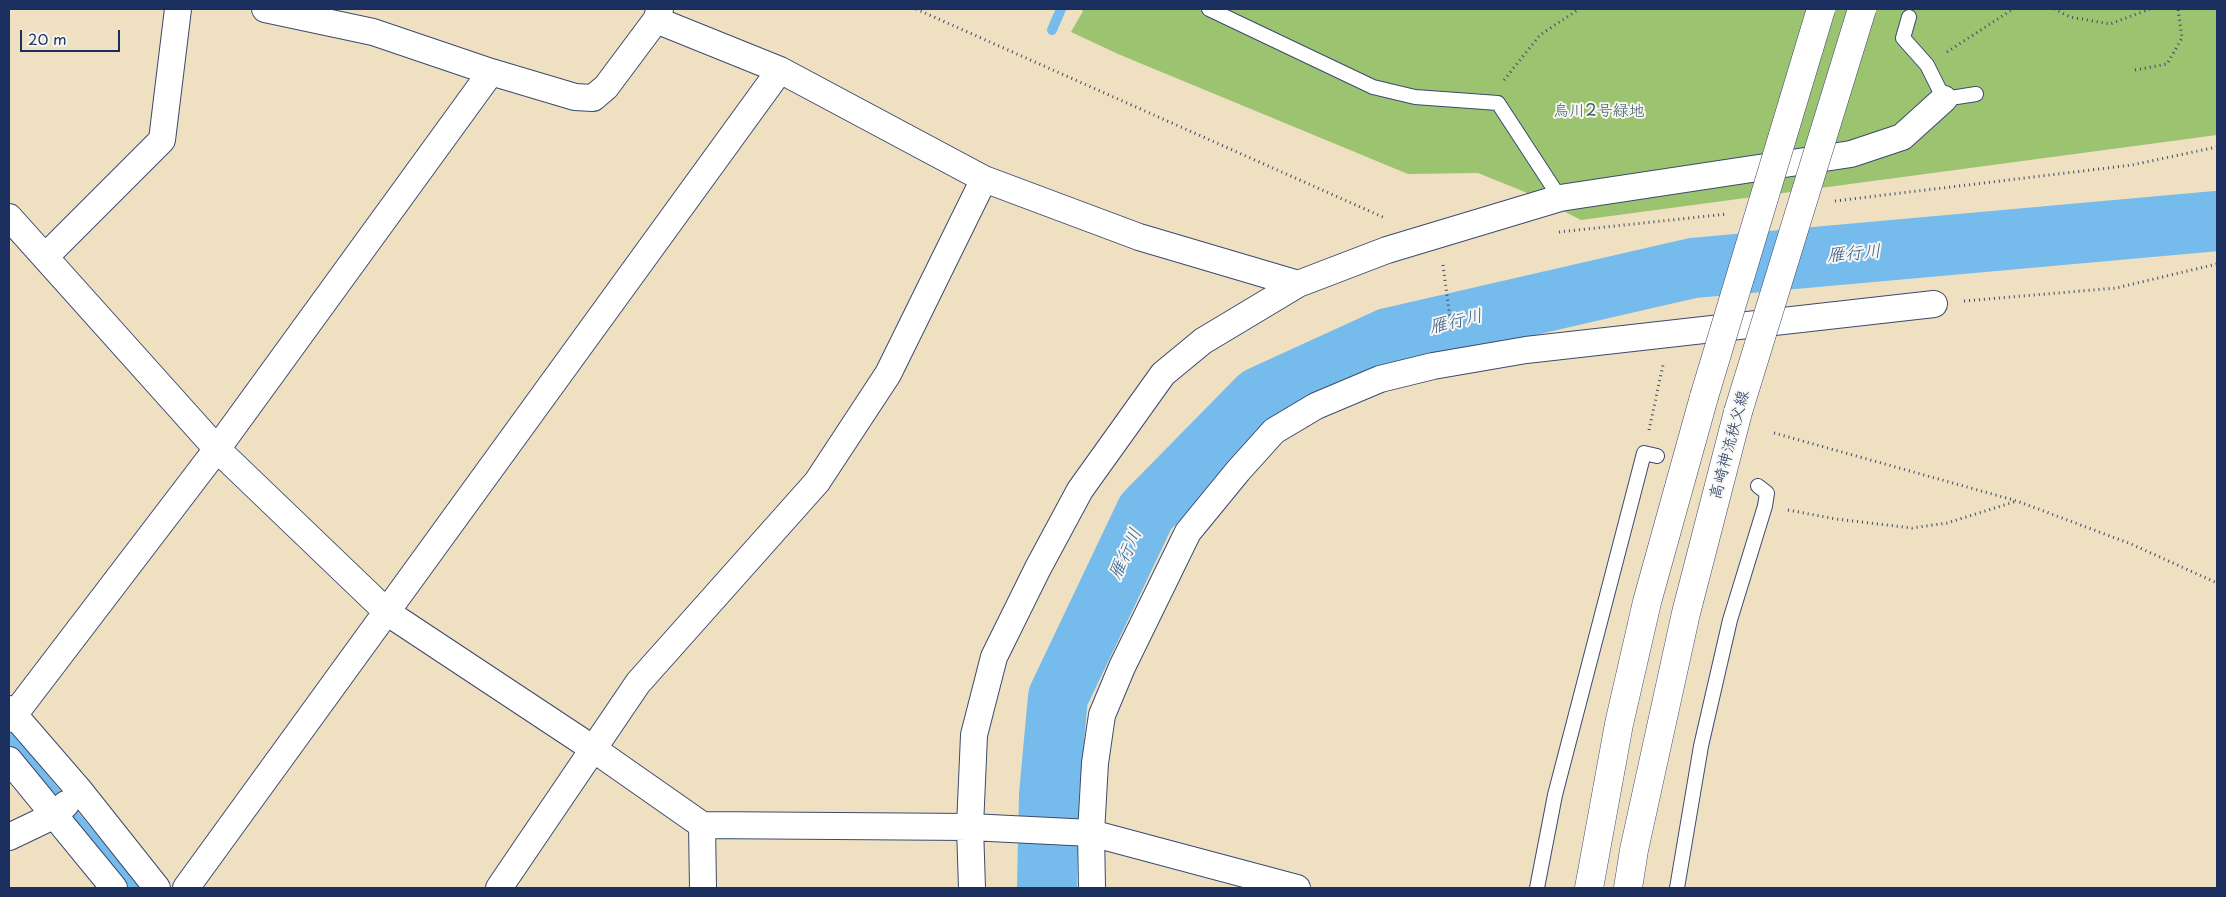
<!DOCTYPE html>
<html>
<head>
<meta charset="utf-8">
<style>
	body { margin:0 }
	#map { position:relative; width:2226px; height:897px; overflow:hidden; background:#efe0c2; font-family:"Playpen Sans",sans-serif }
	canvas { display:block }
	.frame { position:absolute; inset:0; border:10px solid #1b2f5e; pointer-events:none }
	.scale { position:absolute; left:20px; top:30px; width:100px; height:22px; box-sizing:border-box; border:2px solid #1b2f5e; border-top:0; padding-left:6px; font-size:15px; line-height:18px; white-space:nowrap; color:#1b2f5e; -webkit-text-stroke:4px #f6f6f2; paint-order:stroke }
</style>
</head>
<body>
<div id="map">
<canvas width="2226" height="897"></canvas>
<div class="frame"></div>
<div class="scale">20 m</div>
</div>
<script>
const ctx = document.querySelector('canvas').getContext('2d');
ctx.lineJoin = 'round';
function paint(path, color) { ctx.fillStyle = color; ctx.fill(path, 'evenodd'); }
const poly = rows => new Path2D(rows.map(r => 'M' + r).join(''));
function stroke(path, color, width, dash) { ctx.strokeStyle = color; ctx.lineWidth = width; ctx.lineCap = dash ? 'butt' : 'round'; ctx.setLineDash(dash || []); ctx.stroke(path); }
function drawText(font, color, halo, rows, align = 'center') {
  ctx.font = font + ' "Playpen Sans","Klee One",sans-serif'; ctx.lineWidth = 4; ctx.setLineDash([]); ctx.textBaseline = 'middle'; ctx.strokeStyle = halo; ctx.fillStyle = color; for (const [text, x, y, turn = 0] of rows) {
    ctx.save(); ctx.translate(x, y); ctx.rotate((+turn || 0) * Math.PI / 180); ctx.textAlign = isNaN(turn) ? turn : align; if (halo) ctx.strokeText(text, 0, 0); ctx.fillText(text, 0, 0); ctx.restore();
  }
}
paint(poly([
	[1080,9,2217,9,2217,135,1581,220,1525,192,1478,173,1408,174,1118,54,1071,32,1083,11]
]), '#9cc470');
stroke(poly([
	[1052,30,1061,9],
	[9,736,134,888]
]), '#75bced', 10);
stroke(poly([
	[1047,888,1049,795,1058,697,1146,512,1259,397,1388,338,1693,268,2217,221]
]), '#75bced', 60);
const lane = poly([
	[1209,9,1373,87,1415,97,1498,103,1560,198],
	[1909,17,1903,38,1927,65,1944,99,1976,94],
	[1537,888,1555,795,1644,453,1657,456],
	[1677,888,1701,746,1730,620,1765,506,1767,493,1758,486]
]);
const street = poly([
	[265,9,373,32,491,72,575,97,593,98,606,87,656,20,660,9],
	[656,20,780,70,984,179,1139,237,1298,284],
	[9,217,217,449,388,613,592,748,702,825,970,827,1091,833,1297,888],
	[46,256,162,140,178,9],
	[9,709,80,791,157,888],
	[9,719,14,715,217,449,491,72],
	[9,760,114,888],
	[702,825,703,888],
	[9,837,55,815,66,804],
	[186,888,780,70],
	[499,888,638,683,817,482,888,374,984,179],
	[972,888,970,827,974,735,994,657,1038,568,1080,490,1163,374,1203,341,1298,284,1387,250,1560,198,1851,154,1902,137,1944,99],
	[1092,888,1091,833,1095,763,1102,715,1122,667,1188,532,1238,471,1274,431,1316,406,1380,379,1433,366,1526,350,1934,304]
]);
const primary = poly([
	[1589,888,1619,724,1647,602,1704,397],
	[1628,888,1634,850,1686,613,1738,412]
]);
stroke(lane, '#3b4a6d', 16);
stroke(street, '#3b4a6d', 28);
stroke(primary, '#3b4a6d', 29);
stroke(poly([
	[916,9,1385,218],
	[2054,9,2070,17,2110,24,2150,9],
	[1947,52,2013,9],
	[2135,70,2167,64,2182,38,2178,9],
	[1504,80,1540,35,1579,9],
	[1835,201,2132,165,2217,147],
	[1559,232,1727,214],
	[1443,265,1452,333],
	[1964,301,2116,288,2217,264],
	[1649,430,1663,365],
	[1774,433,2017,501,2131,544,2217,583],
	[1788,510,1836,519,1912,528,1947,523,2017,501]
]), '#3b4a6d', 3, [1, 4]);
stroke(lane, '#fff', 14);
stroke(street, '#fff', 26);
stroke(primary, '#fff', 28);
const primaryBridge = poly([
	[1704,397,1821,9],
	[1738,412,1862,9]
]);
stroke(primaryBridge, '#3b4a6d', 29, []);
stroke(primaryBridge, '#fff', 28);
drawText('16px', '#425c63', '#f6f6f2', [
	["烏川2号緑地",1599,112]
]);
drawText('16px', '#1b2f5e', '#f6f6f2', [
	["高崎神流秩父線",1730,445,-75]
]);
drawText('italic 18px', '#365989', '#f6f6f2', [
	["雁行川",1854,254,-5],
	["雁行川",1456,322,-13],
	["雁行川",1126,554,-65]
]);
</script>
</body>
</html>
